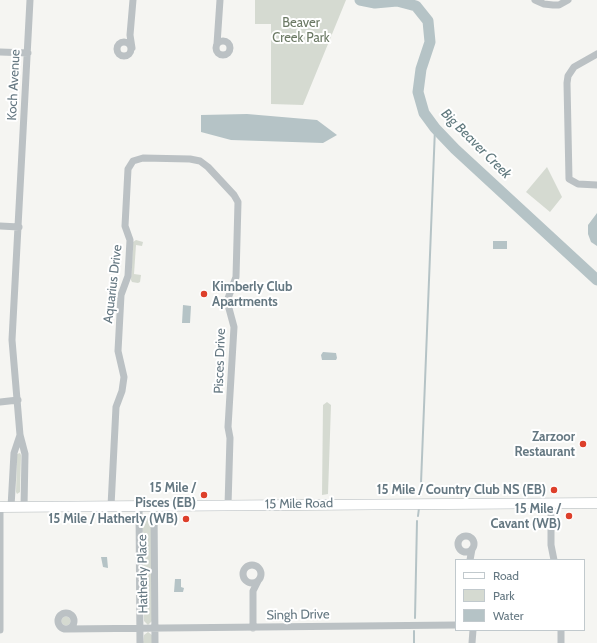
<!DOCTYPE html>
<html>
<head>
<meta charset="utf-8">
<style>
	body { margin:0 }
	#map { position:relative; width:597px; height:643px; overflow:hidden; background:#f5f5f2; font-family:Cabin,sans-serif }
	canvas { display:block }
	.legend { position:absolute; left:455px; top:559px; width:130px; height:72px; box-sizing:border-box; background:#fff; border:1px solid #c1c9cd; margin:0; padding:5px 7px; list-style:none; font-size:12px; color:#657882 }
	.legend li { display:flex; align-items:center; gap:8px; height:20px }
	.legend b { width:20px; border:1px solid #c1c9cd }
</style>
</head>
<body>
<div id="map">
<canvas width="597" height="643"></canvas>
<ul class="legend">
<li><b style="height:5px;background:#fff"></b>Road</li>
<li><b style="height:11px;background:#d5dad1"></b>Park</li>
<li><b style="height:11px;background:#b5c3c6"></b>Water</li>
</ul>
</div>
<script>
const ctx = document.querySelector('canvas').getContext('2d');
ctx.lineJoin = 'round';
function paint(path, color) { ctx.fillStyle = color; ctx.fill(path, 'evenodd'); }
const poly = rows => new Path2D(rows.map(r => 'M' + r).join(''));
function stroke(path, color, width, dash) { ctx.strokeStyle = color; ctx.lineWidth = width; ctx.lineCap = dash ? 'butt' : 'round'; ctx.setLineDash(dash || []); ctx.stroke(path); }
function drawText(font, color, halo, rows, align = 'center') {
  ctx.font = font + ' Cabin,sans-serif'; ctx.lineWidth = 4; ctx.setLineDash([]); ctx.textBaseline = 'middle'; ctx.strokeStyle = halo; ctx.fillStyle = color; for (const [text, x, y, turn = 0] of rows) {
    ctx.save(); ctx.translate(x, y); ctx.rotate((+turn || 0) * Math.PI / 180); ctx.textAlign = isNaN(turn) ? turn : align; if (halo) ctx.strokeText(text, 0, 0); ctx.fillText(text, 0, 0); ctx.restore();
  }
}
paint(poly([
	[255,0,346,0,303,105,271,104,271,24,255,24],
	[547,167,562,197,550,212,526,192],
	[136,240,143,242,142,246,136,245,134,274,141,275,140,282,138,283,132,282,131,280,133,242],
	[327,402,331,405,328,494,322,495,323,405],
	[20,453,21,455,20,492,17,494,16,492,17,454],
	[145,515,148,515,151,520,152,621,148,625,144,621,142,522],
	'61.5 621a4.5 4.5 0 1 1 9 0a4.5 4.5 0 1 1-9 0Z',
	[148,632,152,635,152,643,143,643,144,635]
]), '#d5dad1');
paint(poly([
	[247,114,317,120,337,135,323,143,231,140,201,132,201,115],
	[597,213,597,246,591,242,588,234,588,225],
	[493,241,507,241,507,249,493,249],
	[183,305,191,306,190,323,182,323],
	[323,352,336,353,337,358,336,360,322,360,321,355],
	[101,557,107,557,108,568,103,567],
	[175,579,181,579,181,587,184,588,183,592,174,592]
]), '#b5c3c6');
stroke(poly([
	[421,483,435,128],
	[420,496,420,489],
	[418,516,419,508],
	[415,618,417,521],
	[414,643,414,631]
]), '#b5c3c6', 2);
stroke(poly([
	[360,0,375,3,397,1,416,6,428,21,430,42,421,69,418,92,424,113,435,128,455,149,597,280]
]), '#b5c3c6', 11);
const secondary = poly([
	[0,507,597,503]
]);
stroke(secondary, '#b0b7ba', 11);
stroke(poly([
	[535,0,544,4,553,5,559,5,568,0],
	'216 48a7 7 0 1 1 14 0a7 7 0 1 1-14 0Z',
	'117 49a7 7 0 1 1 14 0a7 7 0 1 1-14 0Z',
	[217,44,220,0],
	[132,48,130,35,133,0],
	[0,52,28,53],
	[597,54,574,67,568,76,567,83,569,179,578,184,597,185],
	[0,226,19,227],
	[0,402,18,400],
	[551,502,551,545,554,560],
	[154,505,155,643],
	[111,506,116,407,122,391,124,377,118,351,121,295,128,276,130,240,125,226,128,169,133,161,143,158,190,159,200,161,208,167,234,195,238,202,236,277,227,301,234,327,228,427,230,438,228,505],
	[139,506,140,643],
	[11,507,14,453,20,435],
	[24,507,25,454,20,435,12,340,30,0],
	'458 544a8 8 0 1 1 16 0a8 8 0 1 1-16 0Z',
	[470,560,472,549],
	'243 574a9 9 0 1 1 18 0a9 9 0 1 1-18 0Z',
	'58 621a8 8 0 1 1 16 0a8 8 0 1 1-16 0Z',
	[253,628,253,591,258,581],
	[67,629,456,625],
	[0,630,0,507],
	[472,643,473,630],
	[561,643,561,630]
]), '#bbc1c4', 7);
stroke(secondary, '#fff', 10);
for (const [x, y, r, color] of [
	[204,294,4,"#dd3f2a"],
	[583,444,4,"#dd3f2a"],
	[554,490,4,"#dd3f2a"],
	[204,495,4,"#dd3f2a"],
	[569,516,4,"#dd3f2a"],
	[186,519,4,"#dd3f2a"]
]) { const dot = new Path2D(); dot.arc(x, y, r, 0, 2 * Math.PI); ctx.fillStyle = color; ctx.fill(dot); stroke(dot, '#fff', 1.5); }
drawText('13px', '#6b7964', '#fff', [
	["Beaver",301,23],
	["Creek Park",301,38]
]);
drawText('13px', '#657882', '#fff', [
	["Koch Avenue",14,85,-87],
	["Aquarius Drive",113,284,-83],
	["Pisces Drive",220,361,-88],
	["15 Mile Road",299,504,-1],
	["Hatherly Place",143,574,-91],
	["Singh Drive",298,615,-1]
]);
drawText('bold 13px', '#657882', '#fff', [
	["Kimberly Club",212,287,"left"],
	["Apartments",212,302,"left"],
	["Zarzoor",575,437],
	["Restaurant",575,452],
	["15 Mile /",196,488],
	["Pisces (EB)",196,503],
	["15 Mile / Country Club NS (EB)",546,490],
	["15 Mile /",561,509],
	["Cavant (WB)",561,524],
	["15 Mile / Hatherly (WB)",178,519]
], 'right');
drawText('italic 14px', '#617a7f', '#fff', [
	["Big Beaver Creek",476,144,45]
]);
</script>
</body>
</html>
